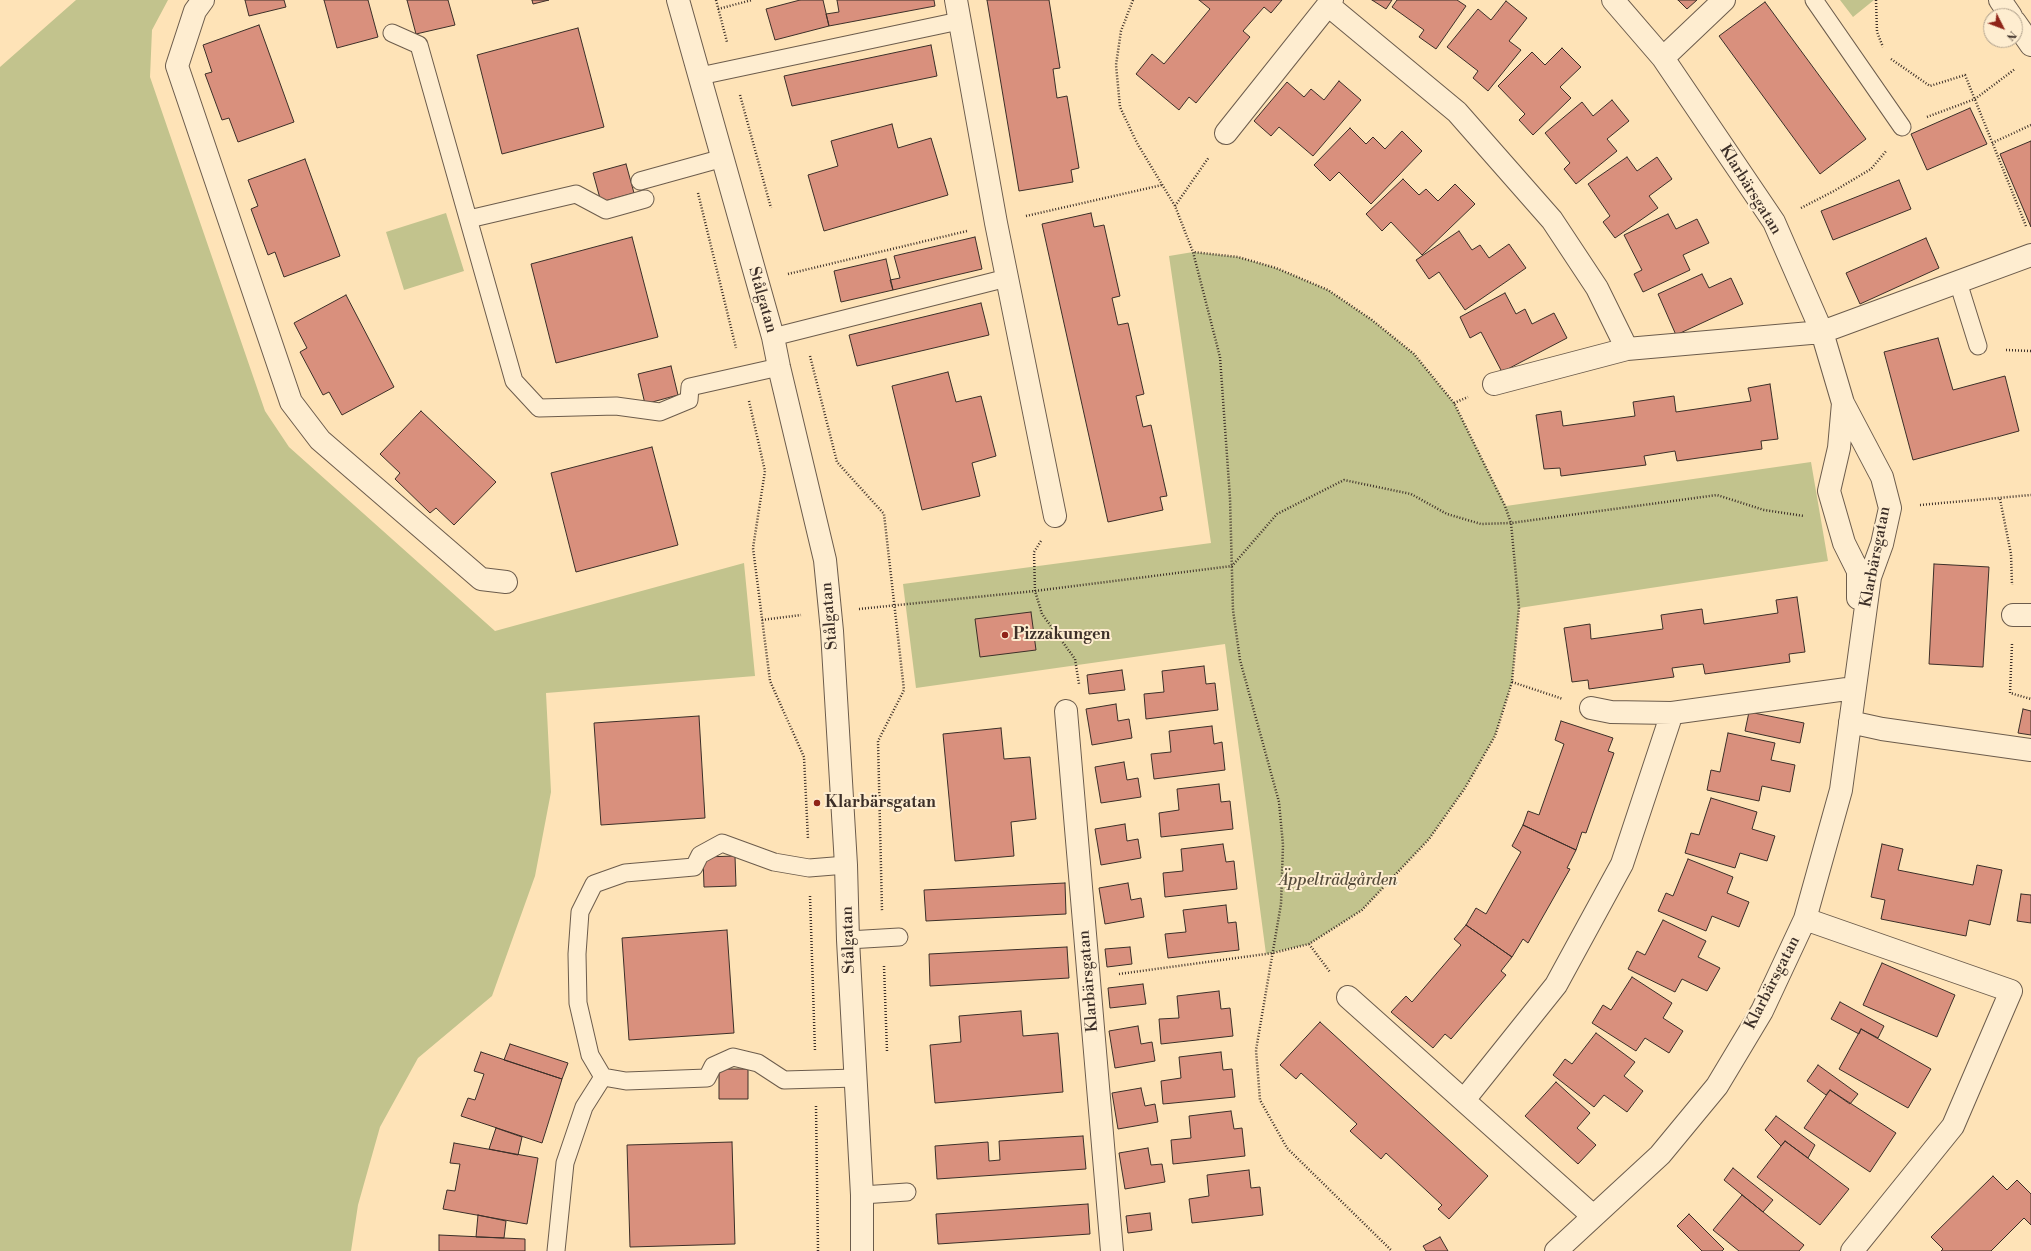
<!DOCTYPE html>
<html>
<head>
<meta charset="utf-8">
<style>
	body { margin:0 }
	#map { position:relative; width:2031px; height:1251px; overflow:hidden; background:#fee3b7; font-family:"Libre Bodoni",serif }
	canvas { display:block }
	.north { position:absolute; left:1983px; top:8px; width:40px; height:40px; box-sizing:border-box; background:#feedd0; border:1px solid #b0a18d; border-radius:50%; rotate:132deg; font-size:11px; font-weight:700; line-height:16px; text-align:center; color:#3c2f28 }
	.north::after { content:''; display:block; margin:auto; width:14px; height:18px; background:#8f2418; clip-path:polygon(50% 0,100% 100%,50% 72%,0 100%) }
</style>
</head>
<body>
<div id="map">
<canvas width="2031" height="1251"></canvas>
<div class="north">N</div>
</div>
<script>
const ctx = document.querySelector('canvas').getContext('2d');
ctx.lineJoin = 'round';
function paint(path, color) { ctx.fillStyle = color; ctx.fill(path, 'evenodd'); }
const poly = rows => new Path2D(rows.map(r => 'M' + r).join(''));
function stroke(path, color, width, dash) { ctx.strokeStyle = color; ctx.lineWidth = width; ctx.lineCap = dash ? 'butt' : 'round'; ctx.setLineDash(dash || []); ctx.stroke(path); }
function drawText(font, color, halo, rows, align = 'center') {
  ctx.font = font + ' "Libre Bodoni",serif'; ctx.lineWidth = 4; ctx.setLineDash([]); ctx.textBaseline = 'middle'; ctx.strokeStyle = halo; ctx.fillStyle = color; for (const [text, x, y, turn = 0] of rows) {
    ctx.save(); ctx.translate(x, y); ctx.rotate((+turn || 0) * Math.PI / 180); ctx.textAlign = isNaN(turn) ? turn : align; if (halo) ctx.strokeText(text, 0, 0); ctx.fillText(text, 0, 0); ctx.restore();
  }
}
paint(poly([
	[76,0,168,0,152,30,150,77,265,411,289,447,495,631,744,563,755,676,546,693,551,792,535,876,492,996,418,1058,380,1127,358,1205,351,1251,0,1251,0,67],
	[1840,0,1874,0,1853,17],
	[446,213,464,271,404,290,386,232],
	[1193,252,1238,257,1276,268,1328,290,1372,320,1414,354,1454,403,1506,506,1811,462,1828,561,1519,608,1512,682,1495,736,1465,788,1429,839,1362,910,1309,944,1266,954,1225,644,916,688,903,584,1211,543,1169,256]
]), '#c2c38d');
const building = poly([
	[245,0,284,0,286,7,249,16,245,0],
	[324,0,368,0,378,37,337,48,324,0],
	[407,0,448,0,455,25,416,34,407,0],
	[532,0,549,0,533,4,532,0],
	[800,0,823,0,829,26,775,40,766,9,800,0],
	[837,0,934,0,935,6,829,26,826,14,839,12,837,0],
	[987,0,1049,0,1060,68,1053,69,1057,98,1067,96,1079,168,1071,170,1073,182,1019,191,987,0],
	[1199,0,1282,0,1271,13,1264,7,1243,31,1250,37,1196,103,1189,97,1179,110,1136,74,1152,54,1164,64,1210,9,1199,0],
	[1372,0,1392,0,1386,9,1372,0],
	[1397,0,1457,0,1466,6,1436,49,1419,37,1424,30,1392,7,1397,0],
	[1678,0,1697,0,1687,9,1678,0],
	[1506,1,1527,18,1509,41,1521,50,1488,91,1473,78,1478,71,1447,47,1478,9,1491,20,1506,1],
	[1765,2,1866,139,1820,174,1719,36,1765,2],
	[259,25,294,122,238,142,229,118,222,120,205,74,212,72,203,45,259,25],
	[578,28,604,127,502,154,477,55,578,28],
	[931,45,937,76,792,106,784,76,931,45],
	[1562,48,1581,67,1560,87,1571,98,1533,135,1519,120,1525,114,1498,86,1532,52,1545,65,1562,48],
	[1339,81,1361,100,1313,156,1279,127,1271,136,1254,121,1287,82,1304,97,1311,89,1324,100,1339,81],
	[1612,100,1629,121,1607,139,1617,151,1576,184,1564,169,1570,163,1545,133,1582,102,1593,116,1612,100],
	[1970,108,1987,144,1927,170,1911,134,1970,108],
	[892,124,898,148,931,138,948,195,824,231,808,175,838,166,831,141,892,124],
	[1350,128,1366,144,1373,137,1385,149,1402,131,1422,151,1371,204,1339,172,1330,181,1314,165,1350,128],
	[2031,141,2031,227,2000,154,2031,141],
	[1627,157,1637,171,1657,157,1672,179,1649,196,1658,208,1615,238,1603,222,1610,216,1588,184,1627,157],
	[305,159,340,256,284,277,275,252,268,255,251,209,258,206,248,180,305,159],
	[626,164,634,193,601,202,593,173,626,164],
	[1403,179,1419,195,1426,189,1438,201,1455,184,1475,204,1422,255,1391,222,1382,231,1366,214,1403,179],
	[1899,180,1911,209,1833,240,1821,211,1899,180],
	[1091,213,1094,227,1104,225,1120,296,1112,298,1118,325,1128,323,1144,394,1136,396,1143,427,1151,425,1167,496,1160,497,1163,510,1108,522,1042,224,1091,213],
	[1668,214,1676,229,1697,219,1709,243,1683,255,1690,270,1643,292,1634,274,1642,270,1624,235,1668,214],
	[1459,231,1472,250,1480,245,1489,258,1509,244,1526,268,1465,310,1439,272,1429,279,1416,260,1459,231],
	[632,237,658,337,556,363,531,264,632,237],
	[975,237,982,269,893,290,890,280,900,278,894,256,975,237],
	[1926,238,1939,268,1860,304,1846,273,1926,238],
	[886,259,893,290,841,302,834,271,886,259],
	[1702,274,1709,288,1731,278,1743,304,1676,335,1658,294,1702,274],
	[1505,293,1516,314,1525,309,1532,324,1554,313,1567,338,1502,372,1481,332,1470,338,1460,317,1505,293],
	[346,295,394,387,342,415,329,392,323,395,300,352,307,348,294,323,346,295],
	[981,303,989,335,857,366,849,335,981,303],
	[1938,338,1953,390,2005,376,2019,431,1913,460,1884,352,1938,338],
	[671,366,678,395,645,404,638,374,671,366],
	[948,372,956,402,981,396,996,456,972,463,980,496,922,510,892,386,948,372],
	[1770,384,1778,439,1761,441,1762,449,1677,461,1675,451,1644,456,1646,465,1561,476,1560,468,1544,469,1536,415,1561,411,1563,426,1635,416,1633,402,1674,396,1676,412,1751,401,1748,388,1770,384],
	[421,411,496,482,454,525,436,508,430,513,395,479,400,473,380,454,421,411],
	[652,447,678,545,576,572,551,473,652,447],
	[1934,564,1989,567,1983,667,1929,664,1934,564],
	[1797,597,1805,652,1789,654,1790,662,1705,674,1703,664,1672,668,1674,677,1589,689,1588,680,1572,682,1564,628,1590,624,1591,639,1663,629,1661,615,1702,609,1704,624,1778,613,1776,600,1797,597],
	[1031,612,1036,650,980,657,975,619,1031,612],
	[1204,666,1206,684,1215,683,1218,710,1146,719,1144,694,1164,692,1162,671,1204,666],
	[1122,670,1125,690,1089,694,1087,675,1122,670],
	[1116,704,1118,721,1129,719,1132,738,1092,745,1086,709,1116,704],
	[2023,709,2031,711,2031,735,2018,733,2023,709],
	[1749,712,1804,723,1800,743,1745,731,1749,712],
	[699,716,705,818,601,825,594,723,699,716],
	[1561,721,1613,738,1608,751,1614,753,1586,833,1582,832,1576,850,1523,825,1528,811,1539,815,1564,744,1555,740,1561,721],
	[1212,726,1214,744,1222,742,1225,770,1154,779,1151,754,1171,752,1169,731,1212,726],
	[1001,728,1004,759,1030,757,1036,819,1011,822,1014,856,955,861,943,734,1001,728],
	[1728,733,1775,743,1771,760,1795,765,1790,792,1762,786,1759,801,1707,790,1711,770,1720,772,1728,733],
	[1124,762,1127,780,1138,778,1141,797,1101,803,1095,767,1124,762],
	[1219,784,1221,802,1230,801,1233,829,1161,837,1159,813,1179,810,1177,789,1219,784],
	[1711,798,1757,812,1752,829,1775,836,1767,861,1740,853,1735,868,1685,853,1691,833,1699,835,1711,798],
	[1125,824,1127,841,1138,839,1141,858,1101,865,1095,829,1125,824],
	[1523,825,1576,850,1567,868,1570,869,1528,943,1523,939,1512,957,1466,925,1476,908,1486,914,1521,852,1512,846,1523,825],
	[1223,844,1226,862,1234,861,1237,889,1165,897,1163,873,1183,871,1181,849,1223,844],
	[1882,844,1903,849,1898,870,1973,885,1977,865,2002,870,1990,925,1969,920,1966,936,1881,919,1885,900,1871,897,1882,844],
	[735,856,736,886,704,887,703,857,735,856],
	[1688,859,1733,877,1727,893,1749,902,1739,927,1712,916,1706,931,1658,911,1666,893,1673,896,1688,859],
	[1065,883,1066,914,926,921,924,890,1065,883],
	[1128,883,1131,900,1141,898,1144,917,1105,924,1099,888,1128,883],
	[2021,894,2031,895,2031,923,2017,921,2021,894],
	[1226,905,1228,923,1236,922,1239,950,1168,958,1165,934,1186,932,1183,910,1226,905],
	[1663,920,1706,941,1698,957,1720,968,1707,991,1682,979,1675,992,1628,969,1637,951,1645,955,1663,920],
	[1466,925,1512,957,1501,971,1506,975,1451,1039,1445,1034,1433,1048,1391,1012,1406,996,1412,1002,1461,945,1454,939,1466,925],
	[727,930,734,1033,629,1040,622,938,727,930],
	[1067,947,1069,978,930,986,929,954,1067,947],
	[1130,947,1132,964,1107,967,1105,949,1130,947],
	[1882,963,1955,995,1937,1037,1863,1005,1882,963],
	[1632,977,1672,1003,1663,1018,1683,1031,1669,1053,1645,1038,1636,1051,1592,1023,1603,1005,1611,1010,1632,977],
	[1143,984,1146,1004,1110,1008,1108,988,1143,984],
	[1219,991,1221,1009,1230,1008,1233,1036,1161,1044,1159,1019,1179,1018,1177,996,1219,991],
	[1840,1002,1884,1026,1878,1038,1861,1029,1859,1034,1831,1019,1840,1002],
	[1021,1011,1023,1036,1058,1033,1063,1092,935,1103,930,1045,961,1042,959,1016,1021,1011],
	[1320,1022,1488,1176,1449,1219,1438,1209,1442,1205,1386,1153,1381,1159,1350,1131,1357,1124,1301,1073,1296,1079,1280,1065,1320,1022],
	[1138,1026,1141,1044,1152,1042,1155,1061,1115,1068,1109,1031,1138,1026],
	[1861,1029,1931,1069,1908,1108,1839,1069,1861,1029],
	[1596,1033,1635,1062,1624,1076,1643,1091,1627,1112,1604,1095,1594,1107,1553,1075,1565,1059,1572,1064,1596,1033],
	[510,1044,568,1063,562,1079,504,1060,510,1044],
	[481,1052,562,1079,542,1143,461,1116,468,1098,475,1100,484,1074,474,1071,481,1052],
	[1221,1052,1223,1070,1232,1069,1235,1097,1163,1104,1161,1081,1181,1078,1179,1057,1221,1052],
	[1818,1065,1858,1094,1850,1104,1830,1090,1826,1095,1807,1081,1818,1065],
	[719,1069,748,1069,748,1099,719,1099,719,1069],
	[1556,1082,1590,1113,1577,1128,1596,1145,1578,1164,1525,1116,1556,1082],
	[1141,1088,1145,1106,1155,1104,1158,1122,1118,1129,1112,1093,1141,1088],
	[1830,1090,1896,1133,1870,1172,1804,1128,1830,1090],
	[1231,1111,1234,1129,1242,1128,1245,1156,1173,1164,1171,1140,1191,1138,1189,1116,1231,1111],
	[1776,1116,1815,1145,1808,1158,1785,1141,1781,1146,1765,1130,1776,1116],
	[496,1128,522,1137,518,1155,489,1149,496,1128],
	[1083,1136,1086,1169,937,1179,935,1146,988,1142,989,1161,1000,1160,999,1141,1083,1136],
	[1785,1141,1849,1189,1820,1225,1757,1177,1785,1141],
	[732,1142,735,1244,630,1247,627,1145,732,1142],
	[454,1143,538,1158,527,1224,443,1209,447,1190,455,1191,460,1164,450,1163,454,1143],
	[1148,1148,1151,1165,1162,1164,1165,1182,1125,1189,1119,1153,1148,1148],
	[1733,1168,1773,1200,1763,1212,1724,1180,1733,1168],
	[1249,1170,1251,1188,1260,1187,1263,1215,1192,1223,1189,1199,1209,1196,1207,1175,1249,1170],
	[1993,1176,2007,1190,2017,1180,2031,1194,2031,1225,2024,1218,1991,1251,1941,1251,1943,1249,1931,1237,1993,1176],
	[1742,1195,1804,1245,1799,1251,1739,1251,1713,1230,1742,1195],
	[1088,1204,1090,1234,938,1244,936,1214,1088,1204],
	[1150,1213,1152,1230,1128,1233,1126,1216,1150,1213],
	[1689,1214,1724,1249,1722,1251,1702,1251,1677,1226,1689,1214],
	[478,1215,506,1221,504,1238,476,1237,478,1215],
	[439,1235,525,1239,525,1251,439,1251,439,1235],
	[1440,1237,1448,1251,1426,1251,1423,1246,1440,1237]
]);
paint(building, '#d9907d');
stroke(building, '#3c2f28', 1);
const lane = poly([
	[1814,0,1902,127],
	[392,33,419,45,514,381,539,408,616,406,660,412,689,400,690,387,779,367],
	[700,76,959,21],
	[640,181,723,158],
	[469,219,576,194,606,210,645,199],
	[1958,282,1978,346],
	[773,337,1007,278],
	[846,865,809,868,774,862,722,843,700,855,694,867,625,873,594,884,580,912,577,954,578,1003,590,1055,603,1077,626,1081,707,1078,713,1066,733,1057,758,1063,784,1080,856,1078],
	[848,940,899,937],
	[862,1195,907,1192],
	[556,1251,565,1163,584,1107,603,1077]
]);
const street = poly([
	[203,0,195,11,177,66,291,402,320,440,481,579,506,582],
	[678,0,773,337,779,367,825,560,832,631,846,865,848,940,862,1195,862,1251],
	[956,0,996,223,1055,516],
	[2000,0,2011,16],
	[1328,5,1457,112,1552,220,1597,288,1627,349],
	[2015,22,2031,45],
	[1663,58,1724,0],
	[1226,133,1332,0],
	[1494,384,1627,349,1822,332,2031,255],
	[1843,403,1839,448,1829,491,1844,543,1858,571,1858,598],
	[2013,615,2031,615],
	[1591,708,1611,712,1672,713,1854,688],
	[1066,711,1112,1251],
	[1850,722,1882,729,2031,750],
	[1805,919,2011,991,1953,1126,1852,1251],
	[1348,997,1593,1216],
	[1464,1100,1556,985,1622,864,1672,713],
	[1556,1251,1660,1155,1717,1086,1762,1011,1805,919,1841,790,1870,577,1882,544,1890,508,1882,477,1843,403,1822,332,1774,222,1663,58,1613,0]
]);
stroke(lane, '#6c5c4c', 19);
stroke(street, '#6c5c4c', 24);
stroke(poly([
	[716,0,727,42],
	[1133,0,1121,31,1116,65,1120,107,1137,143,1175,206,1193,252,1220,357,1230,498,1233,610,1240,660,1279,802,1283,845,1281,904,1256,1050,1260,1100,1287,1148,1392,1251],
	[1876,0,1877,32,1883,47],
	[718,9,752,0],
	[1891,59,1930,86,1965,75,2026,226],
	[740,95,771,208],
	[1927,117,1975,99,2015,69],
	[1992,143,2031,125],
	[698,193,736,348],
	[1175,206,1209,157],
	[1801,208,1834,191,1871,169,1887,150],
	[1026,216,1162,185],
	[788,274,967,231],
	[2006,350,2031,351],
	[810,356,837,462,884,514,904,690,878,741,882,911],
	[749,401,765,471,753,548,770,681,804,757,808,839],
	[1454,403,1468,397],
	[2000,499,2011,554,2012,585],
	[1920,505,2031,495],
	[1041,541,1034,552,1035,591,1042,614,1075,659,1079,684],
	[859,609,1035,591,1232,566,1277,514,1344,480,1411,494,1447,514,1481,524,1511,523,1717,495,1764,510,1804,516],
	[762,620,801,615],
	[2012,644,2010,693,2031,699],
	[1512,682,1563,699],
	[810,896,815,1051],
	[1309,944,1330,972],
	[884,966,887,1051],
	[1119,974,1273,953,1309,944,1362,910,1429,839,1465,788,1495,736,1512,682,1519,608,1511,523,1505,506,1454,403,1414,354,1372,320,1328,290,1276,268,1238,257,1193,252],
	[816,1106,818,1251]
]), '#3c2f28', 2.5, [1, 2]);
stroke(lane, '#feedd0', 17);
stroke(street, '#feedd0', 22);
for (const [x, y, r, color] of [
	[1005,635,4,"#8f2418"],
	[817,803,4,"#8f2418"]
]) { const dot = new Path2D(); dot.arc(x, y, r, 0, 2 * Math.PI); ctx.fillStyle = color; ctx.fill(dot); stroke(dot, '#feedd0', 1.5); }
drawText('16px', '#3c2f28', '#feedd0', [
	["Klarbärsgatan",1750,190,58],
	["Stålgatan",762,300,74],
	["Klarbärsgatan",1876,557,-79],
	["Stålgatan",830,616,-95],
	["Stålgatan",849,940,-92],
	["Klarbärsgatan",1089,981,-95],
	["Klarbärsgatan",1773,983,-63]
]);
drawText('bold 16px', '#3c2f28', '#feedd0', [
	["Pizzakungen",1013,635],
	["Klarbärsgatan",825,803]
], 'left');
drawText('italic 16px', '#574d3c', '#feedd0', [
	["Äppelträdgården",1338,881]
]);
</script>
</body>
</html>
